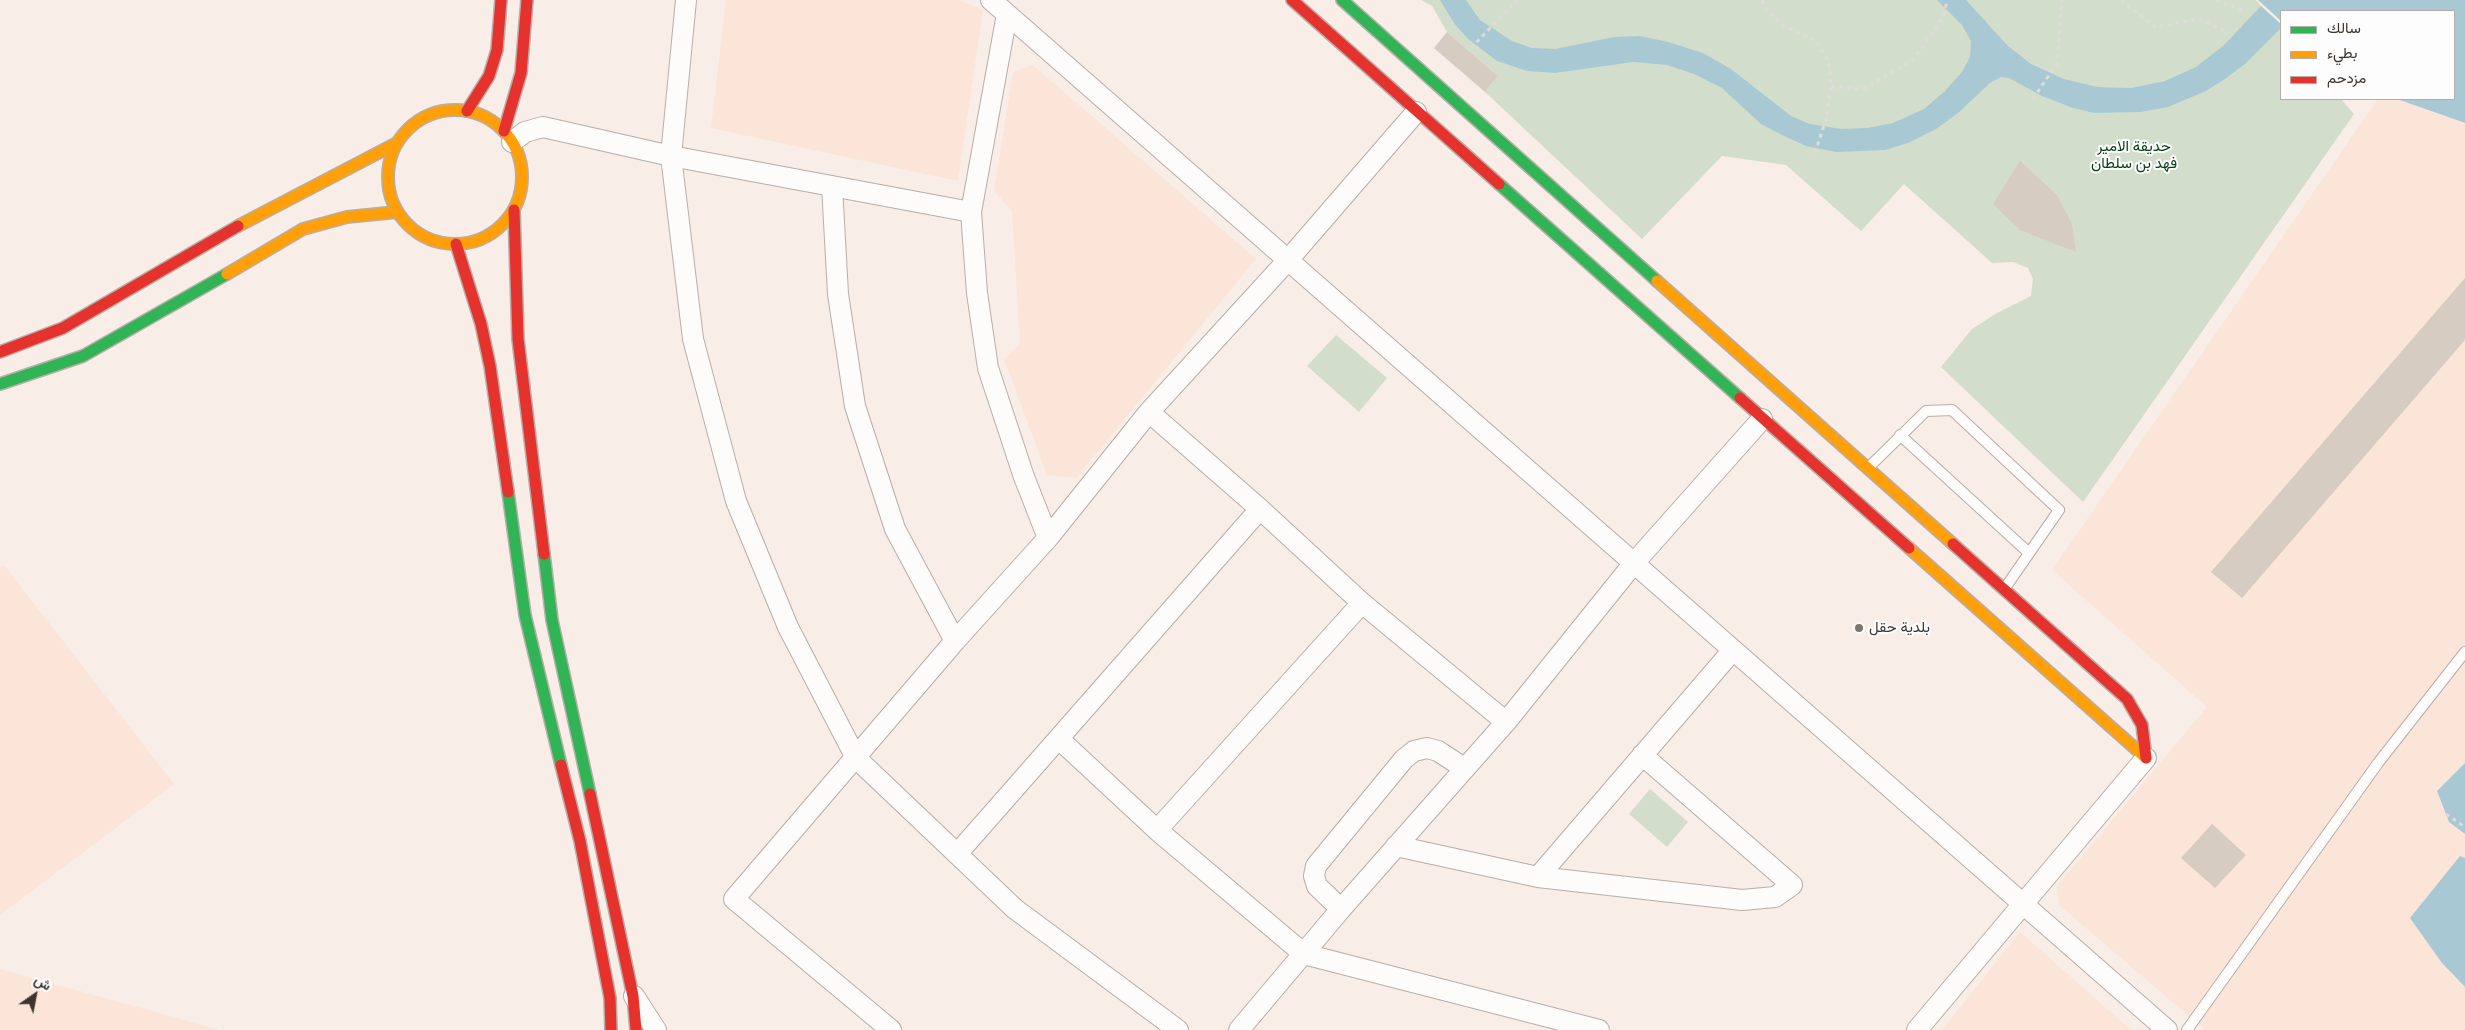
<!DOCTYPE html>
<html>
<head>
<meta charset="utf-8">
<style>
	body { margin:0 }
	#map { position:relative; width:2465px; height:1030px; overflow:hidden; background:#f8ede7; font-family:"Space Grotesk",Vazirmatn,sans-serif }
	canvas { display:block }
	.legend { position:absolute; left:2280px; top:10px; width:175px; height:90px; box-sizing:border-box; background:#fdfdfd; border:1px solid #b0adaa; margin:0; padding:6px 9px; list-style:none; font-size:15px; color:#3d342e }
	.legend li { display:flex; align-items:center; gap:10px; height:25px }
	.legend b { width:25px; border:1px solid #b0adaa }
	.north { position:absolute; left:10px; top:970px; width:50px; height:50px; -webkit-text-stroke:4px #fdfdfd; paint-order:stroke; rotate:33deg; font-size:14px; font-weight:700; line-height:20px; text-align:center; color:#3d342e }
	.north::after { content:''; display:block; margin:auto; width:18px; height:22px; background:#3d342e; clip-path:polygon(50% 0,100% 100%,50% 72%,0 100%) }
</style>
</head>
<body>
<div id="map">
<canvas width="2465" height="1030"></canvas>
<ul class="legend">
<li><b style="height:6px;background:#30b455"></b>سالك</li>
<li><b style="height:6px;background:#ff9f0a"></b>بطيء</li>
<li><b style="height:6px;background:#e5322d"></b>مزدحم</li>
</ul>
<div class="north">ش</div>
</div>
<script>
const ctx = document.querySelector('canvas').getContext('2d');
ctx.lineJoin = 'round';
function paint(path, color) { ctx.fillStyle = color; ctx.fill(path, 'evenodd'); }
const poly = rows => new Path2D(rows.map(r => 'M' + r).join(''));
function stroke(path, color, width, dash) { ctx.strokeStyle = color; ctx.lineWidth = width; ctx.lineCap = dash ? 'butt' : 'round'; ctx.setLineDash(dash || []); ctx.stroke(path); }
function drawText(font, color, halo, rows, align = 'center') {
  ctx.font = font + ' "Space Grotesk",Vazirmatn,sans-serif'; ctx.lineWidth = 4; ctx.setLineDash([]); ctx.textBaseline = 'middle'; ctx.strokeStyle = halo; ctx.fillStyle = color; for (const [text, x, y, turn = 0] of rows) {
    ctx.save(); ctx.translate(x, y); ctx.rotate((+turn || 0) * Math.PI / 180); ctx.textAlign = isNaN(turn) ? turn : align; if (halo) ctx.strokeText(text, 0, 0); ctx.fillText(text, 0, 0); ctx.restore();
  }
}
paint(poly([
	[726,0,959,0,983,10,958,181,711,128],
	[1033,65,1256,259,1076,478,1047,475,1004,359,1020,344,1012,211,994,191,1013,72],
	[2378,99,2397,99,2465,123,2465,763,2437,791,2449,822,2465,834,2465,858,2460,856,2442,963,2465,987,2465,1030,2205,1030,2059,905,2057,886,2207,707,2052,570],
	[4,565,174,784,0,915,0,568],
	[2020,932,2131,1030,1942,1030],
	[0,969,220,1030,0,1030]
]), '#fbe5d8');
paint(poly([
	[1421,0,2256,0,2281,28,2281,99,2341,99,2354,114,2083,502,1941,367,1972,329,1997,313,2031,296,2033,279,2028,268,2013,262,1992,263,1904,184,1861,231,1786,165,1722,156,1642,239,1485,92,1498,76,1447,32,1432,6],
	[1336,335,1387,378,1359,412,1307,366],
	[1650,789,1688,822,1667,847,1629,814]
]), '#d2decb');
paint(poly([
	[1440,0,1466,0,1480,20,1512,41,1532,48,1555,49,1614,37,1640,36,1668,42,1703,53,1731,69,1791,116,1810,124,1841,129,1867,128,1893,123,1924,109,1945,91,1962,72,1970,57,1971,41,1962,25,1937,0,1966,0,2008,46,2031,64,2064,79,2097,87,2131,88,2165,81,2196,67,2224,45,2261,6,2281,24,2281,28,2246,63,2225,79,2206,91,2168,107,2141,112,2094,113,2073,108,2042,96,2009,78,2001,77,1990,83,1958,113,1936,129,1908,143,1885,150,1836,152,1806,146,1782,135,1761,124,1722,88,1694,74,1667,65,1633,62,1555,73,1527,71,1497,61,1467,38,1454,23],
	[2258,0,2465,0,2465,123,2397,99,2454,99,2454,11,2281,11,2281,21],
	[2465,763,2465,834,2449,822,2437,791],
	[2460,856,2465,858,2465,987,2442,963,2410,918]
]), '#a8c9d3');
paint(poly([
	[1447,32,1498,76,1485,92,1434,48],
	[2020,161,2057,195,2072,224,2076,252,2020,230,1993,204],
	[2465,278,2465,340,2242,598,2211,572],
	[2212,824,2246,855,2215,888,2181,858]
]), '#d6ccc2');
const lane = poly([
	[1900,435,2029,553],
	[1868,468,1926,411,1952,410,2059,510,2005,588],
	[2187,1030,2378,763,2465,652]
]);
const street = poly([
	[686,0,671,156,693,339,736,501,788,627,856,758,1015,909,1178,1030],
	[991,0,2167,1030],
	[1007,14,971,212,977,293,988,368,1024,477,1048,538],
	[512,142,525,132,543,127,671,156,971,212],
	[832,186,838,294,855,406,895,529,955,641],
	[1149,412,1260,509,1362,603,1506,722],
	[1059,739,1157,830,1362,603],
	[1157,830,1304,954,1599,1030],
	[1396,846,1538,877,1742,900,1775,897,1792,885,1642,755],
	[957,854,1260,509],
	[1538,877,1733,650],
	[1341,909,1317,886,1314,876,1316,866,1404,759,1414,751,1427,748,1438,751,1464,768],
	[634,996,656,1030],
	[891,1030,734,899,955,641,1048,538,1149,412,1288,260,1416,112],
	[1239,1030,1341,909,1506,722,1634,563,1762,419],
	[1917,1030,2146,758]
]);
const fast = poly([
	[1342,0,1657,281],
	[1499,184,1740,398],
	[0,384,83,356,227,274],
	[508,492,525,615,561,765],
	[544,554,552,620,590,794]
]);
const slow = poly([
	'388 177a67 67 0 1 1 134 0a67 67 0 1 1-134 0Z',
	[238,226,395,144],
	[227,274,303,229,347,217,397,212],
	[1657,281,1953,544],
	[1909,548,2146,758]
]);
const jam = poly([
	[1292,0,1499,184],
	[467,111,489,76,497,50,501,0],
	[504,131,521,73,527,0],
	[514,210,518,339,544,554],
	[456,244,481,324,490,366,508,492],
	[0,352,63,328,238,226],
	[1740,398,1909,548],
	[1953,544,2127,699,2142,725,2146,758],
	[561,765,580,841,610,998,611,1030],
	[590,794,633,996,636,1030]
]);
stroke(lane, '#b7aea9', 12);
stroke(street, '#b7aea9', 22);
stroke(fast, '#b7aea9', 14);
stroke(slow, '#b7aea9', 14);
stroke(jam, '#b7aea9', 14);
stroke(poly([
	[1762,0,1767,11,1786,27,1815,40,1829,61,1831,87,1826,119,1815,153],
	[2121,0,2155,27,2200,19,2226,32],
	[2216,0,2245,11],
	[1471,48,1517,0],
	[1831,87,1863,89,1913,60,1944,16,1947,0],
	[2033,99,2057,63,2062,0],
	[2446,814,2465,827]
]), '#dedbd9', 3, [4, 4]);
stroke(lane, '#fefcfb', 10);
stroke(street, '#fefcfb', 20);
stroke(fast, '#30b455', 11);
stroke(slow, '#ff9f0a', 11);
stroke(jam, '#e5322d', 11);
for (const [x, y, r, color] of [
	[1859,628,5,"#7e756f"]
]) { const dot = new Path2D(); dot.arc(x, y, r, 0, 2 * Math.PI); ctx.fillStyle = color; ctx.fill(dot); stroke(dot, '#fdfdfd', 2); }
drawText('15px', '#0b4014', '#fdfdfd', [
	["حديقة الامير",2134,147],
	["فهد بن سلطان",2134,164]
]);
drawText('15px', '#3d342e', '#fdfdfd', [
	["بلدية حقل",1869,628]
], 'left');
</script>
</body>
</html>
